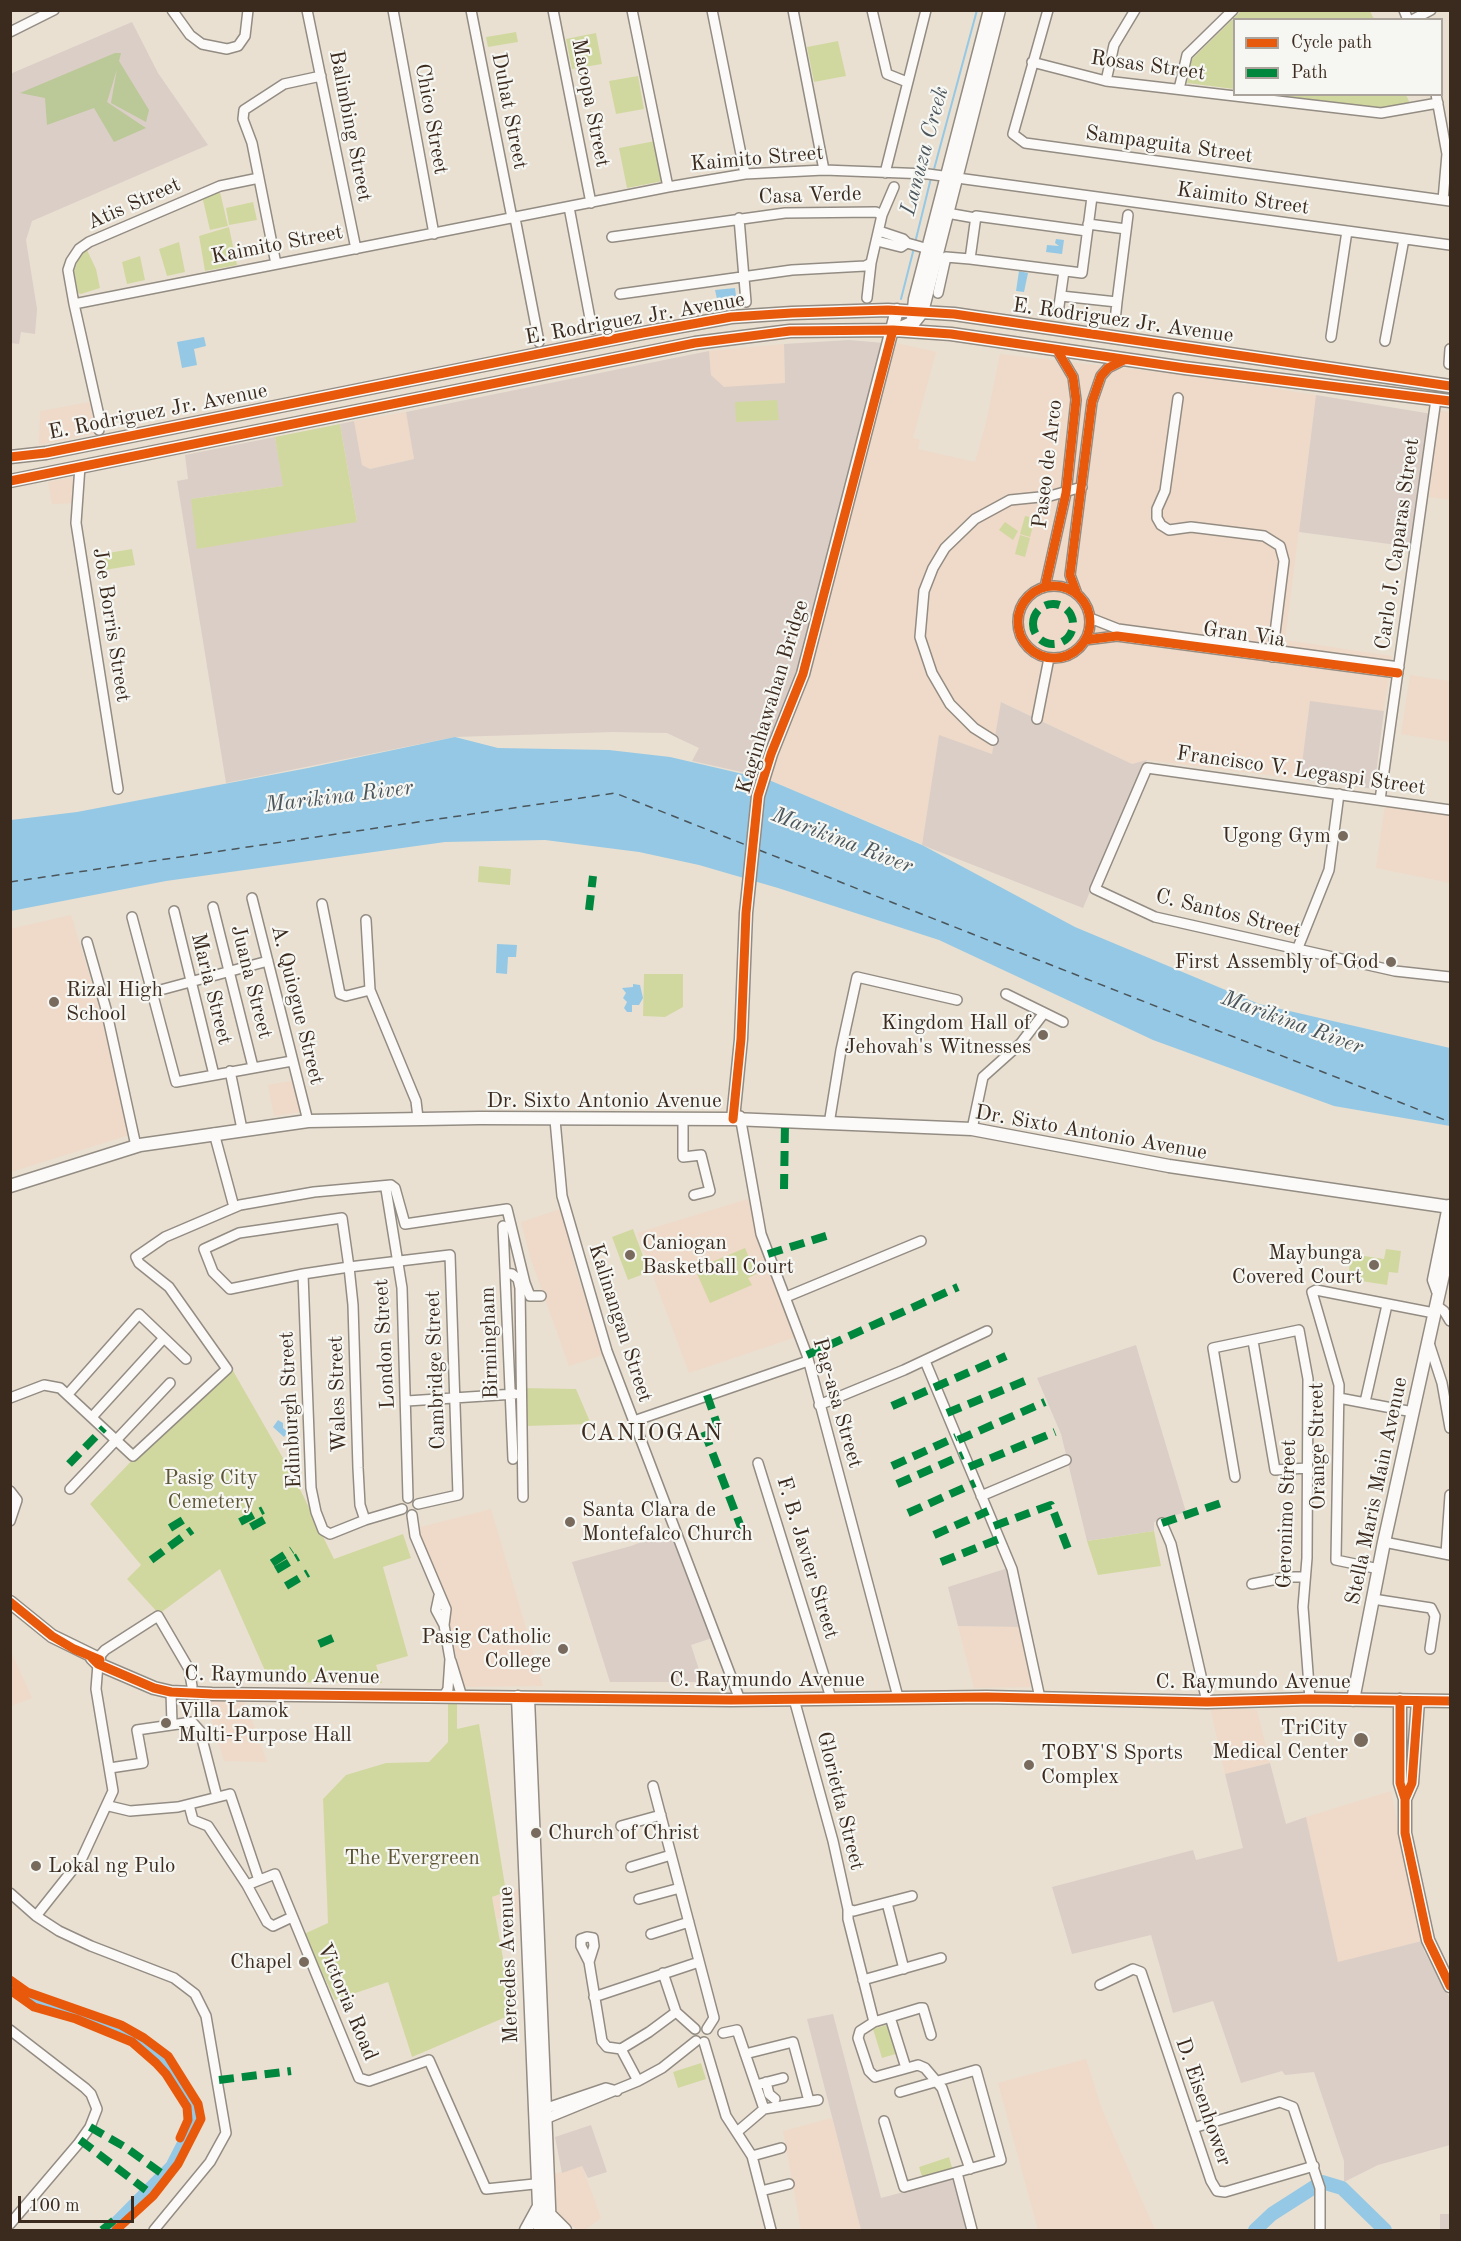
<!DOCTYPE html>
<html>
<head>
<meta charset="utf-8">
<style>
	body { margin:0 }
	#map { position:relative; width:1461px; height:2241px; overflow:hidden; background:#e9e0d2; font-family:"Old Standard TT",serif }
	canvas { display:block }
	.frame { position:absolute; inset:0; border:12px solid #3b2a1e; pointer-events:none }
	.legend { position:absolute; left:1233px; top:18px; width:210px; height:78px; box-sizing:border-box; background:#f6f6f2; border:2px solid #aba49d; margin:0; padding:8px 10px; list-style:none; font-size:18px; color:#3b2a1e }
	.legend li { display:flex; align-items:center; gap:12px; height:30px }
	.legend b { width:30px; border:2px solid #aba49d }
	.scale { position:absolute; left:18px; top:2196px; width:116px; height:27px; box-sizing:border-box; border:3px solid #3b2a1e; border-top:0; padding-left:8px; font-size:18px; line-height:21px; white-space:nowrap; color:#3b2a1e; -webkit-text-stroke:4px #f6f6f2; paint-order:stroke }
</style>
</head>
<body>
<div id="map">
<canvas width="1461" height="2241"></canvas>
<div class="frame"></div>
<ul class="legend">
<li><b style="height:8px;background:#e8590c"></b>Cycle path</li>
<li><b style="height:8px;background:#00873e"></b>Path</li>
</ul>
<div class="scale">100 m</div>
</div>
<script>
const ctx = document.querySelector('canvas').getContext('2d');
ctx.lineJoin = 'round';
function paint(path, color) { ctx.fillStyle = color; ctx.fill(path, 'evenodd'); }
const poly = rows => new Path2D(rows.map(r => 'M' + r).join(''));
function stroke(path, color, width, dash) { ctx.strokeStyle = color; ctx.lineWidth = width; ctx.lineCap = dash ? 'butt' : 'round'; ctx.setLineDash(dash || []); ctx.stroke(path); }
function drawText(font, color, halo, rows, align = 'center') {
  ctx.font = font + ' "Old Standard TT",serif'; ctx.lineWidth = 4.5; ctx.setLineDash([]); ctx.textBaseline = 'middle'; ctx.strokeStyle = halo; ctx.fillStyle = color; for (const [text, x, y, turn = 0] of rows) {
    ctx.save(); ctx.translate(x, y); ctx.rotate((+turn || 0) * Math.PI / 180); ctx.textAlign = isNaN(turn) ? turn : align; if (halo) ctx.strokeText(text, 0, 0); ctx.fillText(text, 0, 0); ctx.restore();
  }
}
paint(poly([
	[896,343,936,352,913,438,920,440,918,449,975,462,986,423,1000,354,1193,376,1316,395,1285,640,1392,656,1384,711,1310,702,1300,779,1147,760,1132,764,1002,702,992,754,939,736,922,844,769,780,815,656],
	[784,344,785,383,724,388,711,375,709,351],
	[90,402,96,433,39,445,40,411],
	[1440,411,1450,412,1450,500,1429,497],
	[406,412,414,459,370,469,362,465,354,421],
	[72,477,75,480,75,503,52,504,48,482],
	[1410,675,1450,681,1450,742,1401,734],
	[1385,805,1450,813,1450,883,1376,868],
	[71,915,120,1076,117,1083,129,1135,11,1172,10,929],
	[296,1080,301,1112,274,1116,268,1085],
	[748,1199,796,1337,689,1373,637,1233],
	[561,1209,577,1274,606,1354,569,1366,530,1257,521,1222],
	[491,1509,543,1686,463,1687,450,1627,450,1608,417,1528],
	[958,1626,1022,1627,1035,1687,974,1688],
	[10,1649,32,1698,11,1706,10,1706],
	[205,1697,245,1701,267,1762,224,1761],
	[1210,1707,1257,1710,1270,1763,1225,1774],
	[1391,1791,1422,1941,1338,1963,1306,1817],
	[521,1888,523,1911,497,1919,492,1897],
	[1086,2059,1102,2109,1155,2230,1038,2230,998,2083],
	[832,2118,861,2230,801,2230,783,2131],
	[582,2166,601,2218,585,2230,579,2230,567,2223,557,2211,554,2174]
]), '#efd9c8');
paint(poly([
	[132,22,158,73,208,145,32,221,26,240,37,309,35,334,21,332,19,344,10,343,10,74],
	[849,340,884,343,801,661,755,775,692,761,699,748,667,733,613,732,455,737,226,783,177,481,188,479,185,455,275,437,284,486,191,499,357,522,340,424,354,421,362,465,370,469,414,459,406,412,709,351,711,375,724,387,785,383,784,344],
	[1316,395,1432,414,1412,547,1299,532],
	[1310,701,1384,711,1374,789,1300,779],
	[1001,702,1132,764,1147,760,1083,908,922,845,939,735,992,754],
	[1136,1345,1186,1512,1154,1522,1154,1531,1087,1541,1061,1434,1037,1378],
	[673,1530,712,1638,691,1645,703,1682,610,1682,572,1562,631,1546],
	[1008,1568,1022,1627,958,1626,948,1587],
	[1270,1763,1286,1824,1306,1817,1338,1962,1422,1941,1424,1951,1450,1998,1450,2145,1378,2165,1344,2182,1344,2161,1314,2072,1285,2075,1282,2071,1241,2083,1213,2001,1173,2013,1151,1935,1072,1954,1052,1887,1193,1850,1196,1860,1243,1848,1225,1774],
	[833,2014,881,2198,956,2178,971,2230,861,2230,807,2019],
	[591,2125,607,2172,588,2178,582,2166,562,2173,555,2137],
	[1440,2214,1450,2214,1450,2230,1440,2230]
]), '#dbcec6');
paint(poly([
	[1241,11,1370,11,1374,19,1234,20,1234,89,1187,83,1192,59],
	[516,32,518,42,488,47,486,37],
	[596,33,602,64,572,69,566,39],
	[838,41,846,76,814,82,807,47],
	[638,76,644,109,616,114,609,81],
	[1276,95,1406,95,1410,103,1382,108],
	[655,141,663,181,627,188,619,148],
	[220,192,228,226,210,230,202,196],
	[253,202,257,220,229,225,226,208],
	[229,227,237,265,205,271,199,236],
	[179,242,185,272,167,276,159,249],
	[87,250,96,269,100,288,81,294,78,293,74,271,80,255],
	[140,256,145,280,127,284,122,262],
	[777,400,779,420,736,422,735,402],
	[340,424,357,522,197,549,191,499,283,486,275,437],
	[1025,516,1035,518,1030,537,1020,534],
	[1005,522,1018,531,1013,540,999,530],
	[1020,535,1030,538,1025,557,1015,554],
	[132,549,135,565,105,570,102,554],
	[479,866,511,869,510,885,478,882],
	[644,974,683,974,683,1007,665,1017,643,1016],
	[633,1229,649,1272,628,1280,612,1237],
	[745,1248,756,1274,748,1278,752,1285,710,1303,695,1269],
	[1386,1249,1401,1251,1398,1273,1389,1272,1387,1285,1348,1279,1351,1254,1384,1259],
	[232,1369,295,1479,334,1559,403,1534,411,1558,383,1567,408,1656,376,1665,382,1683,270,1682,220,1569,159,1614,127,1579,141,1565,90,1504,167,1424],
	[522,1388,576,1389,591,1424,526,1426],
	[1154,1531,1161,1566,1098,1575,1087,1541],
	[448,1704,457,1704,457,1729,479,1724,506,1892,492,1897,513,2014,412,2057,388,1982,335,2000,304,1934,328,1923,323,1799,346,1775,386,1763,429,1762,448,1742],
	[890,2024,899,2053,882,2058,873,2029],
	[701,2063,706,2079,678,2088,673,2072],
	[949,2157,953,2171,923,2180,919,2167]
]), '#d1d89f');
paint(poly([
	[115,53,121,53,119,61,149,110,146,122,111,103,117,69,107,102,146,128,114,142,94,108,47,125,45,98,20,93]
]), '#bbc897');
paint(poly([
	[1056,239,1064,240,1062,254,1046,252,1047,245,1059,246,1055,243],
	[1019,271,1028,273,1024,292,1016,291],
	[735,288,736,296,717,299,715,290],
	[204,337,206,346,194,349,197,365,182,368,177,342],
	[455,737,498,748,609,750,670,757,769,780,922,845,1075,927,1259,1004,1450,1048,1450,1126,1334,1106,1153,1040,939,940,778,888,699,865,639,852,545,840,445,842,166,881,11,911,11,820,77,812,308,768],
	[497,944,517,945,516,957,508,957,507,974,496,973],
	[633,984,640,985,643,998,639,1005,632,1005,632,1012,627,1012,624,1008,627,1002,623,998,626,993,622,988,633,987],
	[278,1420,283,1423,283,1428,288,1432,284,1437,273,1427]
]), '#95c8e4');
stroke(poly([
	[933,173,977,10],
	[915,243,931,178],
	[901,299,914,248]
]), '#95c8e4', 2);
stroke(poly([
	[10,1985,32,1999,131,2036,164,2061,193,2102,193,2126,172,2167,110,2230],
	[1255,2230,1272,2214,1322,2182,1342,2188,1385,2230]
]), '#95c8e4', 14);
stroke(poly([
	[759,850,1450,1122],
	[10,882,615,793,746,845]
]), '#4b565c', 1.5, [8, 6]);
const minor = poly([
	[172,10,190,35,202,44,227,49,238,46,245,36,248,10],
	[307,10,356,249],
	[393,10,434,234],
	[471,10,512,218],
	[553,10,591,203],
	[632,10,668,187],
	[712,10,745,174],
	[793,10,824,170],
	[872,10,887,74,907,82],
	[1048,10,1013,134,1025,143,1450,201],
	[1404,10,1408,20],
	[1412,20,1431,10],
	[10,32,54,10],
	[1032,62,1106,81,1381,113,1438,103],
	[1106,81,1114,45,1135,10],
	[1179,89,1187,55,1233,10],
	[1436,94,1447,154,1443,200],
	[885,173,926,10],
	[569,207,592,329],
	[947,213,975,218],
	[515,218,539,342],
	[739,218,746,302],
	[1088,224,1126,229],
	[879,231,903,239,907,243,932,250],
	[1087,231,976,216,970,259,1082,273,1092,197],
	[612,237,785,213,876,212,882,215],
	[877,241,901,247,907,243],
	[276,264,252,143,243,119,244,110,284,84,321,76],
	[938,293,946,257,970,259],
	[620,294,792,270,865,266,871,263],
	[1061,296,1117,302,1128,215],
	[867,298,871,263,882,215,894,187],
	[74,304,668,187,745,174,824,170,928,174,1450,245],
	[1058,313,1064,271],
	[1115,321,1117,302],
	[1331,337,1347,231],
	[1385,341,1404,239],
	[1449,364,1450,349],
	[1178,398,1165,491,1157,509,1157,518,1161,525,1169,530,1191,527,1264,536,1280,546,1284,561,1272,657],
	[99,430,100,420,74,304,68,270,71,261,79,249,89,242,220,186,259,178],
	[80,466,76,523,118,789],
	'1018 622a36 36 0 1 1 72 0a36 36 0 1 1-72 0Z',
	[1045,587,1066,493,1076,400,1073,377,1057,350],
	[1077,594,1070,575,1092,402,1101,376,1108,368,1124,360],
	[1090,618,1118,629,1399,667],
	[1085,640,1117,636,1398,673],
	[1037,719,1049,658],
	[993,740,974,728,950,704,932,673,920,637,924,591,933,568,945,548,975,519,1010,500,1050,496,1082,487],
	[1380,800,1436,399],
	[1450,810,1147,768,1095,889,1155,917,1395,971,1450,977],
	[252,898,308,1121],
	[322,904,340,994,346,996,370,990],
	[213,907,253,1067],
	[174,911,214,1075],
	[132,917,176,1082,292,1061],
	[366,920,370,990,416,1101,418,1118],
	[87,942,106,1009,136,1146],
	[1297,950,1329,870,1339,794],
	[153,992,268,961],
	[1006,994,1063,1022],
	[230,1071,242,1129],
	[740,1116,761,1234,807,1355,898,1697],
	[683,1119,683,1157,701,1155,710,1191,694,1195],
	[555,1120,562,1196,607,1351,740,1700],
	[829,1124,841,1050,857,977,957,1000],
	[972,1129,983,1077,1021,1043,1044,1013],
	[214,1133,234,1207],
	[386,1189,402,1288,408,1498],
	[503,1226,513,1459],
	[505,1273,512,1274,518,1279,520,1288,523,1497],
	[303,1274,311,1488,316,1512,323,1530,330,1534,365,1520,402,1509],
	[786,1297,921,1241],
	[1436,1305,1444,1311,1450,1321],
	[1253,1341,1275,1470,1307,1468],
	[1429,1343,1442,1383,1450,1428],
	[925,1361,1012,1569,1040,1698],
	[68,1394,139,1314,186,1359],
	[10,1398,44,1385,60,1388,133,1456,227,1369,169,1287,139,1263,136,1257,165,1237,240,1205,314,1192,391,1185,395,1188,405,1224,507,1209,525,1283,530,1296,541,1296],
	[1339,1398,1413,1412],
	[407,1401,515,1394],
	[1365,1402,1387,1305],
	[819,1405,904,1370,987,1331],
	[92,1417,164,1338],
	[634,1421,808,1361],
	[758,1463,831,1698],
	[1235,1477,1213,1348,1299,1330,1308,1379,1307,1558,1303,1607,1310,1699],
	[70,1489,170,1383],
	[10,1491,17,1500,10,1521],
	[981,1496,1066,1460],
	[412,1515,415,1536,446,1609,444,1625],
	[365,1520,360,1505,358,1468,353,1305,349,1267,342,1218,239,1233,204,1249,213,1272,230,1289,303,1274,349,1267,450,1255,458,1495,418,1504],
	[1162,1523,1171,1544,1207,1702],
	[1384,1542,1450,1555],
	[1446,1554,1450,1495],
	[1379,1569,1336,1560,1339,1385,1312,1292,1316,1290,1434,1313],
	[1252,1584,1287,1577,1304,1577],
	[439,1596,436,1610,444,1625,450,1659,448,1689,444,1696],
	[1373,1599,1431,1608,1435,1616,1430,1649],
	[97,1659,105,1650,158,1616,189,1669,192,1686],
	[451,1661,462,1697],
	[171,1692,172,1723],
	[794,1699,833,1841,848,1909,854,1911,912,1896],
	[110,1768,143,1763,137,1730,192,1722,200,1731,217,1797],
	[653,1786,714,2018,707,2029],
	[189,1805,193,1820,208,1826,247,1885,267,1922,273,1926,292,1917],
	[109,1806,130,1811,178,1807,230,1794,259,1880],
	[621,1826,661,1815],
	[631,1867,671,1855],
	[247,1885,275,1874,359,2078,369,2081,429,2060,486,2189,544,2183],
	[10,1893,36,1916,59,1931,91,1946,174,1978,195,1994,206,2016,226,2133,210,2162,154,2230],
	[639,1899,680,1888],
	[887,1903,904,1969],
	[848,1909,848,1919,874,2022],
	[36,1916,82,1858,113,1791,96,1689,98,1664],
	[651,1934,689,1922],
	[589,1962,594,1946,593,1938,587,1937,581,1939,581,1946,589,1962,602,2041,607,2047,621,2049,649,2032,676,2012],
	[663,1973,676,2012,695,2029],
	[863,1980,941,1958],
	[1100,1985,1133,1969,1141,1972,1211,2181,1217,2191,1225,2192,1314,2166],
	[594,1997,699,1962],
	[890,2017,906,2068],
	[10,2030,85,2088,91,2094,97,2109,90,2127,78,2144,10,2224],
	[723,2033,737,2030,764,2109],
	[931,2035,923,2008,920,2008,874,2022,860,2031,858,2038,869,2071,875,2077,918,2065,925,2068,942,2088,970,2169],
	[704,2042,726,2116,752,2156,771,2230],
	[621,2049,638,2081],
	[745,2054,793,2042,809,2101],
	[766,2082,769,2094,775,2099],
	[756,2085,783,2078],
	[544,2109,606,2088,617,2091],
	[545,2119,638,2081,662,2068,696,2041],
	[884,2121,904,2187,1001,2160,976,2070,900,2092],
	[1193,2128,1280,2102,1293,2107,1320,2188,1320,2230],
	[737,2132,764,2109,818,2100],
	[752,2156,781,2148],
	[957,2173,972,2230],
	[761,2191,789,2184]
]);
const major = poly([
	[913,318,915,299,990,10],
	[900,328,914,322,922,312,999,10],
	[10,457,46,453,643,333,731,317,792,313,888,310,954,314,1450,386],
	[10,481,695,343,790,331,893,330,951,334,1185,368,1450,401],
	[733,1119,741,1039,746,913,758,796,771,754,803,674,897,310],
	[10,1186,140,1145,308,1121,479,1118,733,1119,972,1129,1169,1166,1450,1207],
	[1438,1291,1434,1280,1449,1206],
	[10,1602,52,1636,99,1659],
	[92,1658,98,1664,154,1688,171,1692,212,1694,731,1700,987,1697,1207,1702,1310,1699,1450,1701],
	[518,1697,540,2230],
	[528,1698,550,2230],
	[1353,1700,1384,1542,1450,1243],
	[1400,1700,1400,1783,1405,1799,1405,1833,1428,1940,1450,1986],
	[1405,1799,1412,1783,1418,1701],
	[549,2214,565,2230],
	[526,2230,538,2208]
]);
stroke(minor, '#938c83', 12);
stroke(major, '#938c83', 15);
stroke(minor, '#fcfaf8', 9);
stroke(major, '#fcfaf8', 12);
stroke(poly([
	'1033 624a20 20 0 1 1 40 0a20 20 0 1 1-40 0Z',
	[589,910,593,876],
	[784,1189,785,1123],
	[768,1254,829,1235],
	[807,1355,958,1287],
	[707,1395,717,1424,704,1431,744,1535],
	[892,1406,1006,1356],
	[947,1413,1027,1380],
	[958,1440,1045,1402],
	[69,1464,104,1428],
	[892,1466,956,1437],
	[969,1467,1055,1432],
	[897,1484,963,1455],
	[908,1513,975,1483],
	[240,1522,263,1510],
	[1162,1523,1221,1503],
	[994,1526,1051,1505,1068,1549],
	[251,1527,269,1517],
	[170,1528,183,1520],
	[934,1535,988,1511],
	[151,1560,192,1530],
	[941,1562,999,1539],
	[272,1563,292,1550],
	[276,1570,298,1557],
	[286,1586,308,1573],
	[319,1644,335,1637],
	[219,2080,291,2071],
	[90,2127,125,2147,161,2173],
	[80,2140,146,2190],
	[102,2230,118,2217]
]), '#00873e', 8, [15, 8]);
stroke(poly([
	[10,457,46,453,643,333,731,317,792,313,888,310,954,314,1450,386],
	[10,481,695,343,790,331,893,330,951,334,1185,368,1450,401],
	'1018 622a36 36 0 1 1 72 0a36 36 0 1 1-72 0Z',
	[1045,587,1066,493,1076,400,1073,377,1057,350],
	[1077,594,1070,575,1092,402,1101,376,1108,368,1124,360],
	[1085,640,1117,636,1398,673],
	[733,1119,741,1039,746,913,758,796,771,754,803,674,893,330],
	[10,1602,52,1636,74,1649,100,1660],
	[92,1658,98,1664,154,1688,171,1692,212,1694,731,1700,987,1697,1207,1702,1310,1699,1450,1701],
	[1400,1700,1400,1783,1405,1799,1405,1833,1428,1940,1450,1986],
	[1405,1799,1412,1783,1418,1701],
	[10,1980,27,1992,121,2025,144,2038,168,2056,198,2104,201,2119,178,2164,153,2196,116,2230],
	[13,1992,34,2007,76,2019,132,2042,156,2063,166,2074,187,2107,188,2120,180,2138]
]), '#e8590c', 9);
for (const [x, y, r, color] of [
	[1343,836,6,"#786a5d"],
	[1391,962,6,"#786a5d"],
	[54,1002,6,"#786a5d"],
	[1043,1035,6,"#786a5d"],
	[630,1255,6,"#786a5d"],
	[1374,1265,6,"#786a5d"],
	[570,1522,6,"#786a5d"],
	[563,1649,6,"#786a5d"],
	[166,1723,6,"#786a5d"],
	[1361,1740,8,"#786a5d"],
	[1029,1765,6,"#786a5d"],
	[536,1833,6,"#786a5d"],
	[36,1866,6,"#786a5d"],
	[304,1962,6,"#786a5d"]
]) { const dot = new Path2D(); dot.arc(x, y, r, 0, 2 * Math.PI); ctx.fillStyle = color; ctx.fill(dot); stroke(dot, '#f6f6f2', 2); }
drawText('21px', '#3b2a1e', '#f6f6f2', [
	["Rosas Street",1148,66,8],
	["Macopa Street",590,103,79],
	["Duhat Street",509,111,79],
	["Chico Street",431,119,80],
	["Balimbing Street",350,126,79],
	["Sampaguita Street",1169,145,8],
	["Kaimito Street",757,159,-5],
	["Casa Verde",810,196,-2],
	["Kaimito Street",1243,199,8],
	["Atis Street",134,204,-24],
	["Kaimito Street",277,245,-11],
	["E. Rodriguez Jr. Avenue",635,319,-10],
	["E. Rodriguez Jr. Avenue",1123,321,8],
	["E. Rodriguez Jr. Avenue",158,412,-11],
	["Paseo de Arco",1048,464,-83],
	["Carlo J. Caparas Street",1398,544,-82],
	["Joe Borris Street",111,625,81],
	["Gran Via",1244,635,8],
	["Kaginhawahan Bridge",773,697,-73],
	["Francisco V. Legaspi Street",1301,771,8],
	["C. Santos Street",1228,914,14],
	["Juana Street",251,982,76],
	["Maria Street",211,989,76],
	["A. Quiogue Street",297,1005,76],
	["Dr. Sixto Antonio Avenue",604,1101],
	["Dr. Sixto Antonio Avenue",1091,1133,10],
	["Kalinangan Street",620,1323,72],
	["Birmingham",490,1343,-92],
	["London Street",385,1344,-93],
	["Cambridge Street",436,1370,-92],
	["Wales Street",338,1394,-92],
	["Pag-asa Street",837,1403,74],
	["Edinburgh Street",291,1410,-93],
	["Orange Street",1318,1446,-91],
	["Stella Maris Main Avenue",1377,1491,-78],
	["Geronimo Street",1287,1514,-88],
	["F. B. Javier Street",807,1558,73],
	["C. Raymundo Avenue",282,1676,1],
	["C. Raymundo Avenue",767,1680],
	["C. Raymundo Avenue",1253,1682],
	["Glorietta Street",840,1801,76],
	["Mercedes Avenue",509,1965,-92],
	["Victoria Road",347,2002,67],
	["D. Eisenhower",1203,2102,71]
]);
drawText('21px', '#3b2a1e', '#f6f6f2', [
	["Ugong Gym",1331,836],
	["First Assembly of God",1379,962],
	["Rizal High",66,990,"left"],
	["School",66,1014,"left"],
	["Kingdom Hall of",1031,1023],
	["Jehovah's Witnesses",1031,1047],
	["Caniogan",642,1243,"left"],
	["Basketball Court",642,1267,"left"],
	["Maybunga",1362,1253],
	["Covered Court",1362,1277],
	["Santa Clara de",582,1510,"left"],
	["Montefalco Church",582,1534,"left"],
	["Pasig Catholic",551,1637],
	["College",551,1661],
	["Villa Lamok",178,1711,"left"],
	["Multi-Purpose Hall",178,1735,"left"],
	["TriCity",1348,1728],
	["Medical Center",1348,1752],
	["TOBY'S Sports",1041,1753,"left"],
	["Complex",1041,1777,"left"],
	["Church of Christ",548,1833,"left"],
	["Lokal ng Pulo",48,1866,"left"],
	["Chapel",292,1962]
], 'right');
drawText('21px', '#5c5434', '#f6f6f2', [
	["Pasig City",211,1478],
	["Cemetery",211,1502],
	["The Evergreen",412,1858]
]);
drawText('italic 22px', '#4b565c', '#f6f6f2', [
	["Lanuza Creek",925,151,-75],
	["Marikina River",339,797,-7],
	["Marikina River",842,841,21],
	["Marikina River",1292,1023,20]
]);
ctx.letterSpacing = '1.5px';
drawText('24px', '#3b2a1e', '#f6f6f2', [
	["CANIOGAN",652,1434]
]);
ctx.letterSpacing = '0px';
</script>
</body>
</html>
